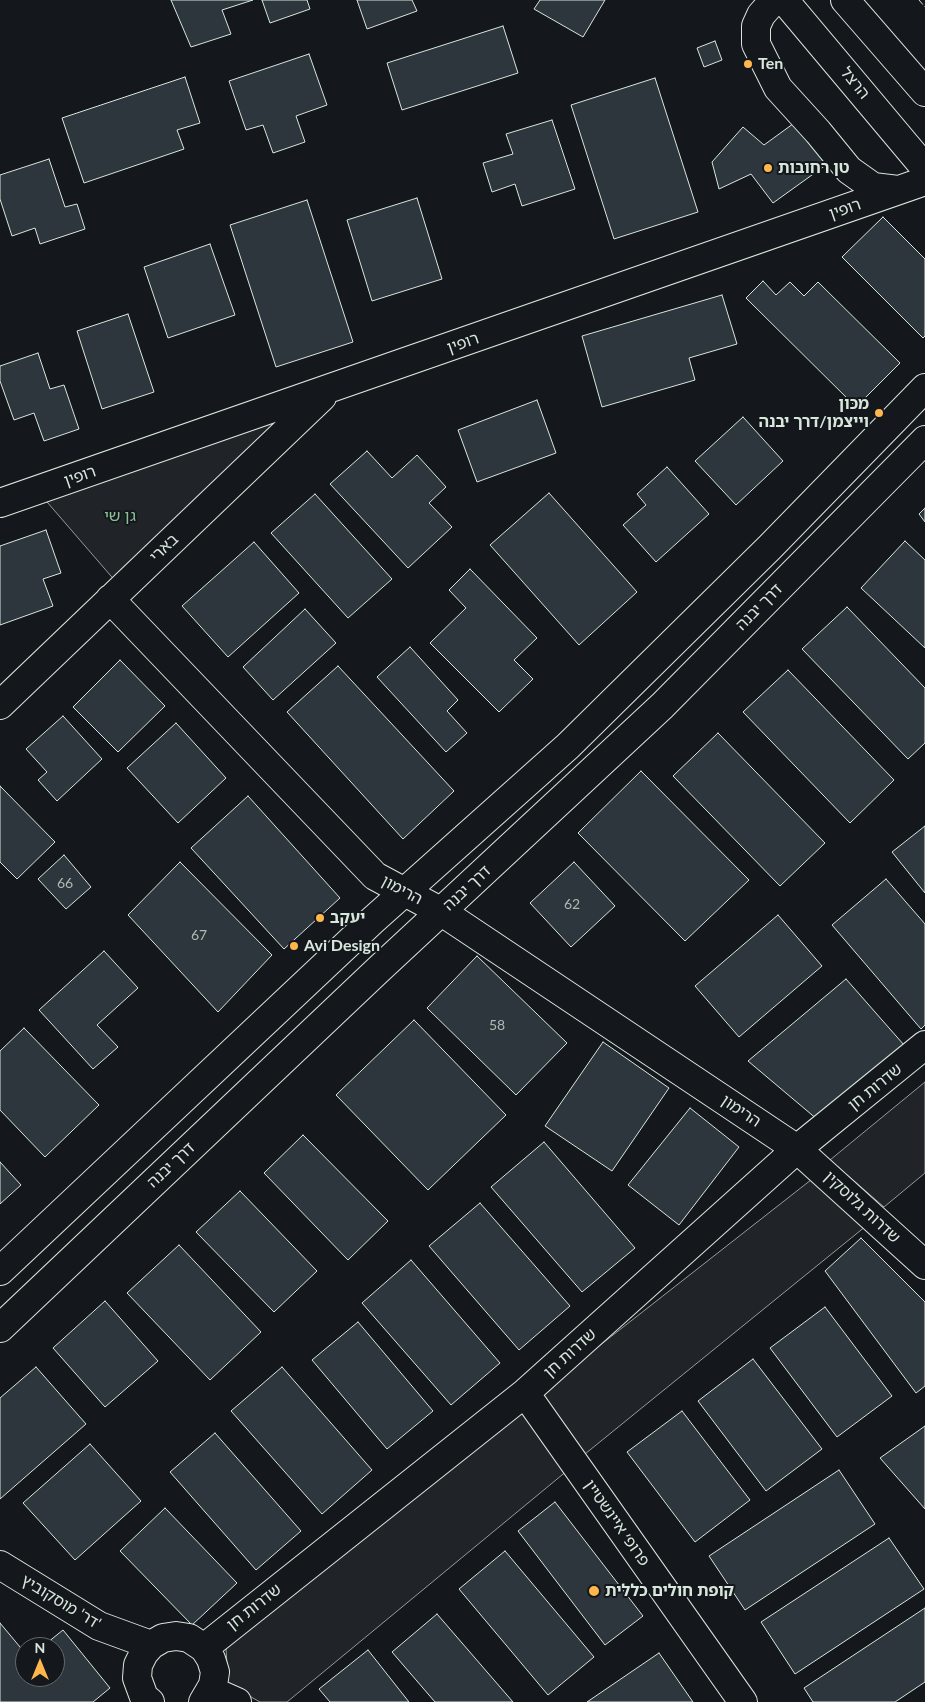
<!DOCTYPE html>
<html>
<head>
<meta charset="utf-8">
<style>
	body { margin:0 }
	#map { position:relative; width:925px; height:1702px; overflow:hidden; background:#14181c; font-family:Lato,sans-serif }
	canvas { display:block }
	.north { position:absolute; left:15px; top:1637px; width:50px; height:50px; box-sizing:border-box; background:#14181c; border:1px solid #626a69; border-radius:50%; rotate:0deg; font-size:14px; font-weight:700; line-height:20px; text-align:center; color:#d8e6dc }
	.north::after { content:''; display:block; margin:auto; width:18px; height:22px; background:#ffb74d; clip-path:polygon(50% 0,100% 100%,50% 72%,0 100%) }
</style>
</head>
<body>
<div id="map">
<canvas width="925" height="1702"></canvas>
<div class="north">N</div>
</div>
<script>
const ctx = document.querySelector('canvas').getContext('2d');
ctx.lineJoin = 'round';
function paint(path, color) { ctx.fillStyle = color; ctx.fill(path, 'evenodd'); }
const poly = rows => new Path2D(rows.map(r => 'M' + r).join(''));
function stroke(path, color, width, dash) { ctx.strokeStyle = color; ctx.lineWidth = width; ctx.lineCap = dash ? 'butt' : 'round'; ctx.setLineDash(dash || []); ctx.stroke(path); }
function drawText(font, color, halo, rows, align = 'center') {
  ctx.font = font + ' Lato,"Noto Sans Hebrew",sans-serif'; ctx.lineWidth = 4; ctx.setLineDash([]); ctx.textBaseline = 'middle'; ctx.strokeStyle = halo; ctx.fillStyle = color; for (const [text, x, y, turn = 0] of rows) {
    ctx.save(); ctx.translate(x, y); ctx.rotate((+turn || 0) * Math.PI / 180); ctx.textAlign = isNaN(turn) ? turn : align; if (halo) ctx.strokeText(text, 0, 0); ctx.fillText(text, 0, 0); ctx.restore();
  }
}
const green = poly([
	[301,407,117,583,41,495,301,407],
	[925,1082,925,1173,884,1207,830,1160,925,1082],
	[816,1176,866,1226,585,1454,539,1393,816,1176],
	[521,1404,568,1470,287,1702,260,1702,228,1684,226,1648,521,1404]
]);
paint(green, '#202428');
stroke(green, '#939e99', 1);
const building = poly([
	[171,0,253,0,222,10,231,34,191,47,171,0],
	[262,0,307,0,310,9,270,23,262,0],
	[357,0,412,0,417,11,367,29,357,0],
	[540,0,605,0,583,37,534,9,540,0],
	[503,26,518,73,402,110,387,63,503,26],
	[715,41,722,60,704,67,697,48,715,41],
	[309,54,327,105,296,116,305,142,273,153,263,125,246,130,229,81,309,54],
	[185,77,200,123,177,130,184,149,84,183,62,118,185,77],
	[655,78,698,212,614,239,571,105,655,78],
	[552,120,575,189,522,206,515,184,492,192,483,163,513,154,506,134,552,120],
	[797,121,830,162,773,203,751,174,719,189,712,162,743,127,764,145,797,121],
	[49,159,65,207,77,204,85,229,40,244,35,228,12,236,0,199,0,175,49,159],
	[417,198,442,279,372,301,347,220,417,198],
	[307,200,353,342,276,367,230,225,307,200],
	[883,217,925,259,925,336,923,338,842,257,883,217],
	[210,244,235,315,168,338,144,267,210,244],
	[763,281,776,295,790,282,804,296,818,282,900,363,856,407,746,298,763,281],
	[722,295,737,344,689,358,695,380,602,407,582,336,722,295],
	[128,314,154,392,102,409,77,331,128,314],
	[38,353,50,389,64,385,79,429,44,441,34,413,14,420,0,381,0,366,38,353],
	[537,400,556,453,477,482,458,430,537,400],
	[743,417,783,461,736,505,695,461,743,417],
	[367,451,392,478,417,455,446,487,429,503,452,527,408,568,330,484,367,451],
	[667,467,709,514,656,562,623,525,646,505,637,494,667,467],
	[549,493,637,592,579,645,490,545,549,493],
	[315,494,392,579,348,618,271,533,315,494],
	[925,508,925,522,919,514,925,508],
	[46,530,61,573,43,579,53,606,0,625,0,546,46,530],
	[905,541,925,560,925,648,861,588,905,541],
	[254,542,299,593,228,657,182,606,254,542],
	[470,569,537,638,514,660,533,679,499,712,430,643,466,608,449,590,470,569],
	[847,607,925,688,925,743,908,759,802,649,847,607],
	[305,609,336,643,273,700,243,667,305,609],
	[410,647,458,700,447,711,467,733,446,752,377,677,410,647],
	[120,660,165,706,118,752,73,707,120,660],
	[338,666,454,791,403,839,287,712,338,666],
	[788,670,894,780,850,823,743,712,788,670],
	[63,716,102,759,57,801,38,780,47,772,26,749,63,716],
	[176,723,226,778,178,823,127,768,176,723],
	[718,733,825,843,780,886,673,776,718,733],
	[641,771,749,880,685,941,578,833,641,771],
	[0,786,55,842,17,879,0,862,0,786],
	[248,796,340,898,284,949,191,848,248,796],
	[925,826,925,893,892,852,925,826],
	[64,855,91,887,66,909,38,879,64,855],
	[180,862,272,955,218,1012,128,915,180,862],
	[574,862,615,906,571,947,530,903,574,862],
	[886,879,925,924,925,1025,921,1029,832,925,886,879],
	[778,915,822,966,739,1037,695,986,778,915],
	[104,951,138,988,97,1025,118,1047,93,1069,39,1010,104,951],
	[477,956,567,1043,516,1095,427,1008,477,956],
	[846,979,904,1045,818,1120,748,1061,846,979],
	[414,1020,506,1115,428,1190,336,1095,414,1020],
	[24,1028,99,1105,45,1157,0,1110,0,1051,24,1028],
	[603,1042,669,1088,612,1171,545,1126,603,1042],
	[690,1108,739,1147,679,1225,628,1185,690,1108],
	[303,1135,388,1221,348,1260,264,1173,303,1135],
	[544,1142,635,1248,582,1292,491,1187,544,1142],
	[0,1162,21,1185,0,1204,0,1162],
	[240,1191,317,1271,274,1312,196,1232,240,1191],
	[480,1203,570,1306,519,1350,429,1246,480,1203],
	[861,1238,925,1302,925,1386,916,1393,825,1271,861,1238],
	[179,1245,261,1332,210,1380,127,1293,179,1245],
	[411,1260,500,1363,451,1405,362,1303,411,1260],
	[105,1301,158,1361,105,1407,53,1348,105,1301],
	[825,1307,892,1396,837,1437,770,1348,825,1307],
	[358,1322,433,1411,387,1449,312,1360,358,1322],
	[753,1359,822,1449,766,1491,698,1401,753,1359],
	[36,1367,86,1424,0,1499,0,1398,36,1367],
	[282,1367,372,1470,322,1514,231,1411,282,1367],
	[682,1411,750,1500,695,1542,627,1452,682,1411],
	[925,1426,925,1509,880,1458,925,1426],
	[215,1433,301,1531,256,1570,170,1472,215,1433],
	[90,1444,141,1501,75,1560,23,1503,90,1444],
	[839,1470,875,1524,745,1610,709,1556,839,1470],
	[555,1502,643,1616,605,1645,518,1531,555,1502],
	[165,1508,237,1583,192,1625,120,1551,165,1508],
	[889,1538,924,1589,795,1674,761,1622,889,1538],
	[505,1551,594,1657,548,1695,459,1589,505,1551],
	[925,1608,925,1682,895,1702,813,1702,804,1688,925,1608],
	[437,1614,513,1702,435,1702,392,1652,437,1614],
	[0,1623,25,1653,25,1677,55,1677,55,1647,42,1647,63,1630,110,1688,93,1702,0,1702,0,1623],
	[368,1650,409,1702,330,1702,319,1689,368,1650],
	[659,1653,693,1702,587,1702,659,1653]
]);
paint(building, '#2c363c');
stroke(building, '#d8e6dc', 1);
const minor = poly([
	[774,0,761,15,756,26,756,44,778,88,818,132,849,170,873,187,898,190],
	[0,503,925,181],
	[110,599,375,876,442,912,797,1149,925,1265],
	[0,705,322,397],
	[525,1393,743,1702],
	[0,1565,99,1626,151,1645],
	[204,1648,525,1393,797,1149,925,1045],
	[210,1690,237,1702],
	[150,1702,144,1697,137,1678,138,1665,144,1653,151,1645,163,1638,176,1636,189,1638,204,1648,211,1659,215,1672,213,1685,203,1702]
]);
const major = poly([
	[784,0,925,168],
	[845,0,925,92],
	[0,1271,373,920,568,746,770,547,925,388],
	[0,1328,378,970,662,706,925,440]
]);
stroke(minor, '#d8e6dc', 30);
stroke(major, '#d8e6dc', 30);
stroke(minor, '#14181c', 28);
stroke(major, '#14181c', 28);
stroke(poly([
	[919,0,925,7]
]), '#d8e6dc', 1, [6, 2.5]);
for (const [x, y, r, color] of [
	[748,64,5,"#ffb74d"],
	[768,168,5,"#ffb74d"],
	[879,413,5,"#ffb74d"],
	[320,918,5,"#ffb74d"],
	[294,946,5,"#ffb74d"],
	[594,1591,6,"#ffb74d"]
]) { const dot = new Path2D(); dot.arc(x, y, r, 0, 2 * Math.PI); ctx.fillStyle = color; ctx.fill(dot); stroke(dot, '#14181c', 2); }
drawText('14px', '#adbab4', null, [
	["66",65,883],
	["62",572,904],
	["67",199,935],
	["58",497,1025]
]);
drawText('bold 16px', '#d8e6dc', '#14181c', [
	["Ten",758,64],
	["טן רחובות",778,168],
	["מכון",869,404,"right"],
	["וייצמן/דרך יבנה",869,422,"right"],
	["יעקב",330,918],
	["Avi Design",304,946],
	["קופת חולים כללית",605,1591]
], 'left');
drawText('16px', '#d8e6dc', '#14181c', [
	["הרצל",855,83,51],
	["רופין",845,209,-19],
	["רופין",463,343,-19],
	["רופין",80,476,-19],
	["בארי",164,548,-44],
	["דרך יבנה",759,607,-45],
	["דרך יבנה",467,888,-43],
	["הרימון",402,890,28],
	["שדרות חן",875,1087,-39],
	["הרימון",741,1111,34],
	["דרך יבנה",171,1165,-43],
	["שדרות גלוסקין",862,1207,43],
	["שדרות חן",570,1353,-42],
	["פרופ׳ איינשטיין",617,1523,55],
	["דר' מוסקוביץ'",61,1602,31],
	["שדרות חן",254,1607,-38]
]);
drawText('16px', '#8ac095', '#14181c', [
	["גן שי",120,516]
]);
</script>
</body>
</html>
